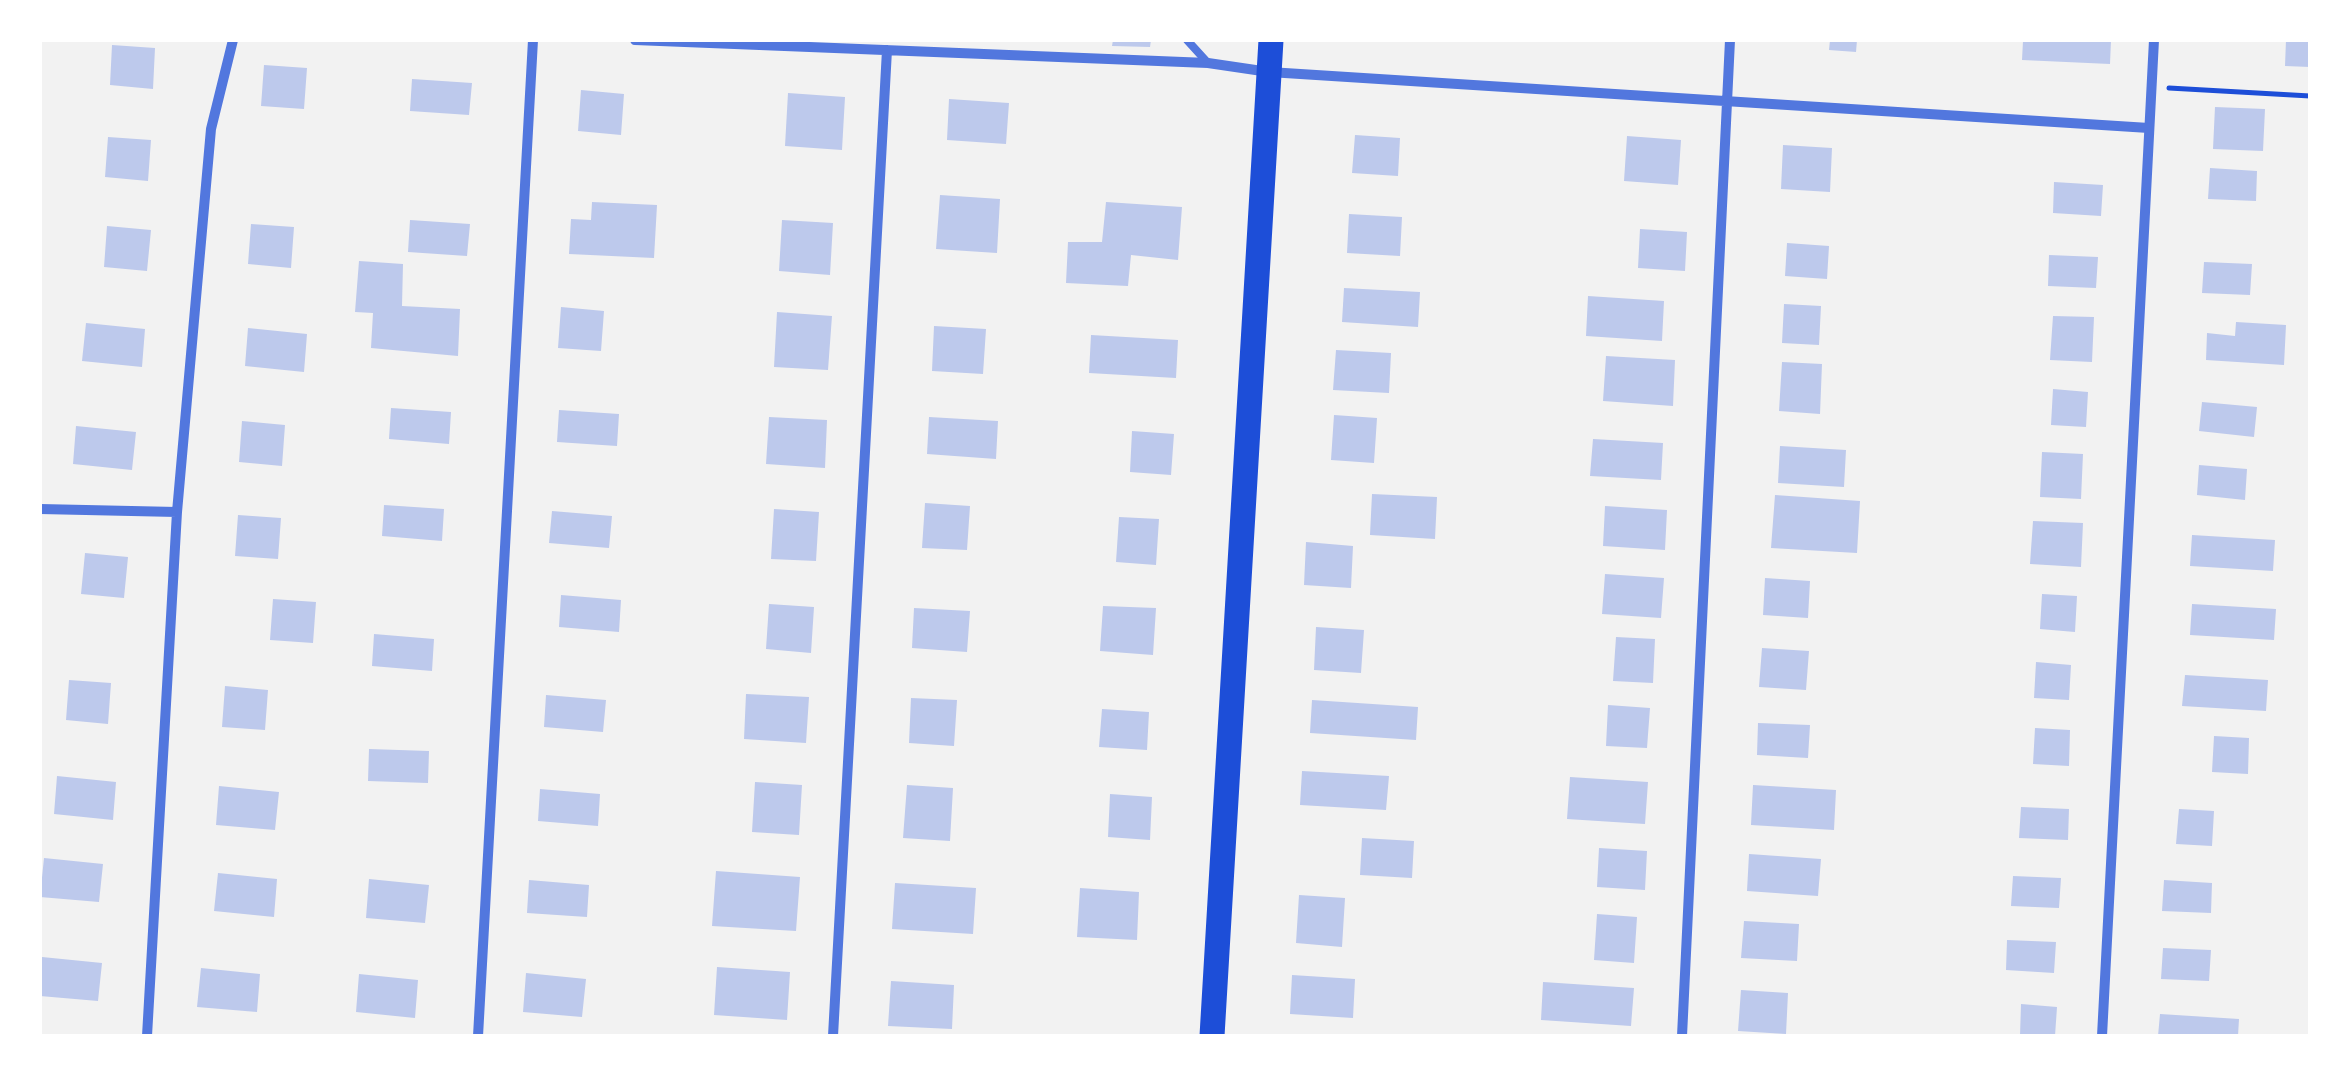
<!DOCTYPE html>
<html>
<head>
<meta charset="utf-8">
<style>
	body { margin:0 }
	#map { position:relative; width:2350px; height:1076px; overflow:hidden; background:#f2f2f2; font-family:"DejaVu Sans",sans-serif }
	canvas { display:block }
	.frame { position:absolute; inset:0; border:42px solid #fff; pointer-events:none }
</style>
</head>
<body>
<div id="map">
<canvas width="2350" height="1076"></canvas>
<div class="frame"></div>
</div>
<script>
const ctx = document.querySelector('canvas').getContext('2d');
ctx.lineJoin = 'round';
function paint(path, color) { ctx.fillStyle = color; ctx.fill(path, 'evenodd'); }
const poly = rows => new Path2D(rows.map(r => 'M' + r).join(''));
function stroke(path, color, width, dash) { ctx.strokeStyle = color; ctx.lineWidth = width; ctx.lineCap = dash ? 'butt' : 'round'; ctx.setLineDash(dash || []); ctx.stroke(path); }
paint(poly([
	[1113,40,1151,40,1150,47,1112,46],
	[1830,40,1857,40,1856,52,1829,50],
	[2111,40,2110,64,2022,60,2023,41],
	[2286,40,2310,40,2310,67,2285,66],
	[112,45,155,48,153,89,110,85],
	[264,65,307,68,304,109,261,106],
	[412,79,472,83,469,115,410,111],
	[581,90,624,94,621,135,578,131],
	[788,93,845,97,842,150,785,146],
	[949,99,1009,103,1006,144,947,140],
	[2215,107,2265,109,2263,151,2213,149],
	[1355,135,1400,138,1398,176,1352,173],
	[1627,136,1681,140,1678,185,1624,181],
	[108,137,151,140,148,181,105,177],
	[1783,145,1832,148,1830,192,1781,189],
	[2210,168,2257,171,2256,201,2208,199],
	[2054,182,2103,185,2101,216,2053,213],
	[940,195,1000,199,997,253,936,249],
	[592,202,657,205,654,258,569,254,571,219,591,220],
	[1106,202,1182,207,1178,260,1131,255,1128,286,1066,283,1068,242,1102,242],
	[1349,214,1402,217,1400,256,1347,253],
	[410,220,470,224,467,256,408,252],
	[782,220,833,223,830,275,779,271],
	[251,224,294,227,291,268,248,264],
	[107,226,151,230,147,271,104,267],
	[1640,229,1687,232,1685,271,1638,268],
	[1787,243,1829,246,1827,279,1785,276],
	[2049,255,2098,257,2096,288,2048,286],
	[359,261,403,264,402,306,460,309,458,356,371,348,373,313,355,312],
	[2204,262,2252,264,2250,295,2202,293],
	[1344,288,1420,292,1418,327,1342,322],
	[1588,296,1664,301,1662,341,1586,336],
	[1784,304,1821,306,1819,345,1782,343],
	[561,307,604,311,601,351,558,348],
	[777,312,832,316,828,370,774,367],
	[2053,316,2094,317,2092,362,2050,360],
	[2236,322,2286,325,2284,365,2206,360,2207,333,2235,336],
	[86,323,145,329,142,367,82,361],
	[934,326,986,329,983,374,932,371],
	[248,328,307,334,304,372,245,366],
	[1091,335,1178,340,1176,378,1089,373],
	[1336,350,1391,353,1389,393,1333,390],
	[1606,356,1675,360,1673,406,1603,401],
	[1782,362,1822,364,1820,414,1779,411],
	[2053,389,2088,392,2086,427,2051,425],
	[2202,402,2257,407,2254,437,2199,431],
	[391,408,451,412,449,444,389,439],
	[559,410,619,414,617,446,557,442],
	[1334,415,1377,418,1374,463,1331,460],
	[769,417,827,420,825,468,766,464],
	[929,417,998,421,996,459,927,454],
	[242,421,285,425,282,466,239,462],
	[76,426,136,432,132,470,73,464],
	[1132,431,1174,434,1171,475,1130,472],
	[1593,439,1663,443,1661,480,1590,476],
	[1780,446,1846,450,1844,487,1778,483],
	[2042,452,2083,454,2081,499,2040,497],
	[2199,465,2247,469,2245,500,2197,495],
	[1372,494,1437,497,1435,539,1370,535],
	[1775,495,1860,501,1857,553,1771,548],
	[925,503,970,506,967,550,922,548],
	[384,505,444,509,442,541,382,536],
	[1605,506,1667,510,1665,550,1603,546],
	[774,509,819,512,816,561,771,559],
	[552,511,612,516,609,548,549,543],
	[238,515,281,518,278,559,235,556],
	[1119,517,1159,519,1156,565,1116,562],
	[2033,521,2083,523,2081,567,2030,564],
	[2192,535,2275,540,2273,571,2190,566],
	[1306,542,1353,546,1351,588,1304,585],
	[85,553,128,557,124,598,81,594],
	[1605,574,1664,578,1661,618,1602,614],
	[1765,578,1810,581,1808,618,1763,615],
	[2042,594,2077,596,2075,632,2040,629],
	[561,595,621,600,619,632,559,627],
	[273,599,316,602,313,643,270,640],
	[769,604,814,607,811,653,766,649],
	[2192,604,2276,609,2274,640,2190,635],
	[1103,606,1156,608,1153,655,1100,651],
	[914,608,970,611,967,652,912,648],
	[1316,627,1364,630,1361,673,1314,670],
	[374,634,434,639,432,671,372,666],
	[1616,637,1655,639,1653,683,1613,681],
	[1762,648,1809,651,1806,690,1759,687],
	[2036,662,2071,665,2069,700,2034,698],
	[2185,675,2268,680,2266,711,2182,706],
	[69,680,111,683,108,724,66,720],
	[225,686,268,690,265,730,222,727],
	[746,694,809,697,806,743,744,739],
	[546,695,606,700,603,732,544,727],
	[911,698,957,700,954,746,909,743],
	[1312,700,1418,707,1416,740,1310,733],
	[1608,705,1650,708,1647,748,1606,746],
	[1102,709,1149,712,1147,750,1099,747],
	[1758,723,1810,725,1808,758,1757,755],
	[2035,728,2070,730,2069,766,2033,764],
	[2214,736,2249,738,2248,774,2212,772],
	[369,749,429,751,428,783,368,781],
	[1302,771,1389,776,1386,810,1300,805],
	[57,776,116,782,113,820,54,814],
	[1570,777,1648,782,1645,824,1567,819],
	[755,782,802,785,799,835,752,832],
	[907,785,953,788,950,841,903,838],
	[1753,785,1836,790,1834,830,1751,825],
	[219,786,279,792,275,830,216,825],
	[540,789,600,794,598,826,538,821],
	[1110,794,1152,797,1150,840,1108,837],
	[2021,807,2069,809,2068,840,2019,838],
	[2179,809,2214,811,2212,846,2176,844],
	[1362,838,1414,841,1412,878,1360,875],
	[1599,848,1647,851,1645,890,1597,887],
	[1749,854,1821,859,1818,896,1747,891],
	[44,858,103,864,99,902,40,897],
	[716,871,800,877,796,931,712,926],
	[218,873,277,879,274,917,214,911],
	[2013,876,2061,878,2059,908,2011,906],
	[369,879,429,885,425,923,366,918],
	[529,880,589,885,587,917,527,913],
	[2164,880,2212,883,2211,913,2162,911],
	[895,883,976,888,973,934,892,929],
	[1080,888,1139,892,1137,940,1077,937],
	[1299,895,1345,898,1342,947,1296,943],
	[1597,914,1637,917,1634,963,1594,960],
	[1744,921,1799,924,1797,961,1741,958],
	[2007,940,2056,942,2054,973,2006,970],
	[2163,948,2211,950,2209,981,2161,979],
	[42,957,102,963,98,1001,40,996],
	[717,967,790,972,787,1020,714,1015],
	[201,968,260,974,257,1012,197,1007],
	[526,973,586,979,582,1017,523,1012],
	[359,974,418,980,415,1018,356,1012],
	[1292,975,1355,979,1353,1018,1290,1014],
	[891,981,954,985,952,1029,888,1026],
	[1543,982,1634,988,1631,1026,1541,1020],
	[1741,990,1788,993,1786,1034,1738,1031],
	[2021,1004,2057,1007,2055,1036,2020,1036],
	[2160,1014,2239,1019,2238,1036,2158,1036]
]), '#bdc9ec');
stroke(poly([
	[2169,88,2310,96]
]), '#1d4ed8', 5);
stroke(poly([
	[1187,40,1207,62]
]), '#5277de', 8);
stroke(poly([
	[635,40,1208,63,1269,72,2149,128],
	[40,509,177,512],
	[147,1036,177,512,211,129,233,40],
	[478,1036,533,40],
	[833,1036,887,50],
	[1682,1036,1730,40],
	[2102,1036,2154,40]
]), '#5277de', 10);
stroke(poly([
	[1212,1036,1271,40]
]), '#1d4ed8', 25);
</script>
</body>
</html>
